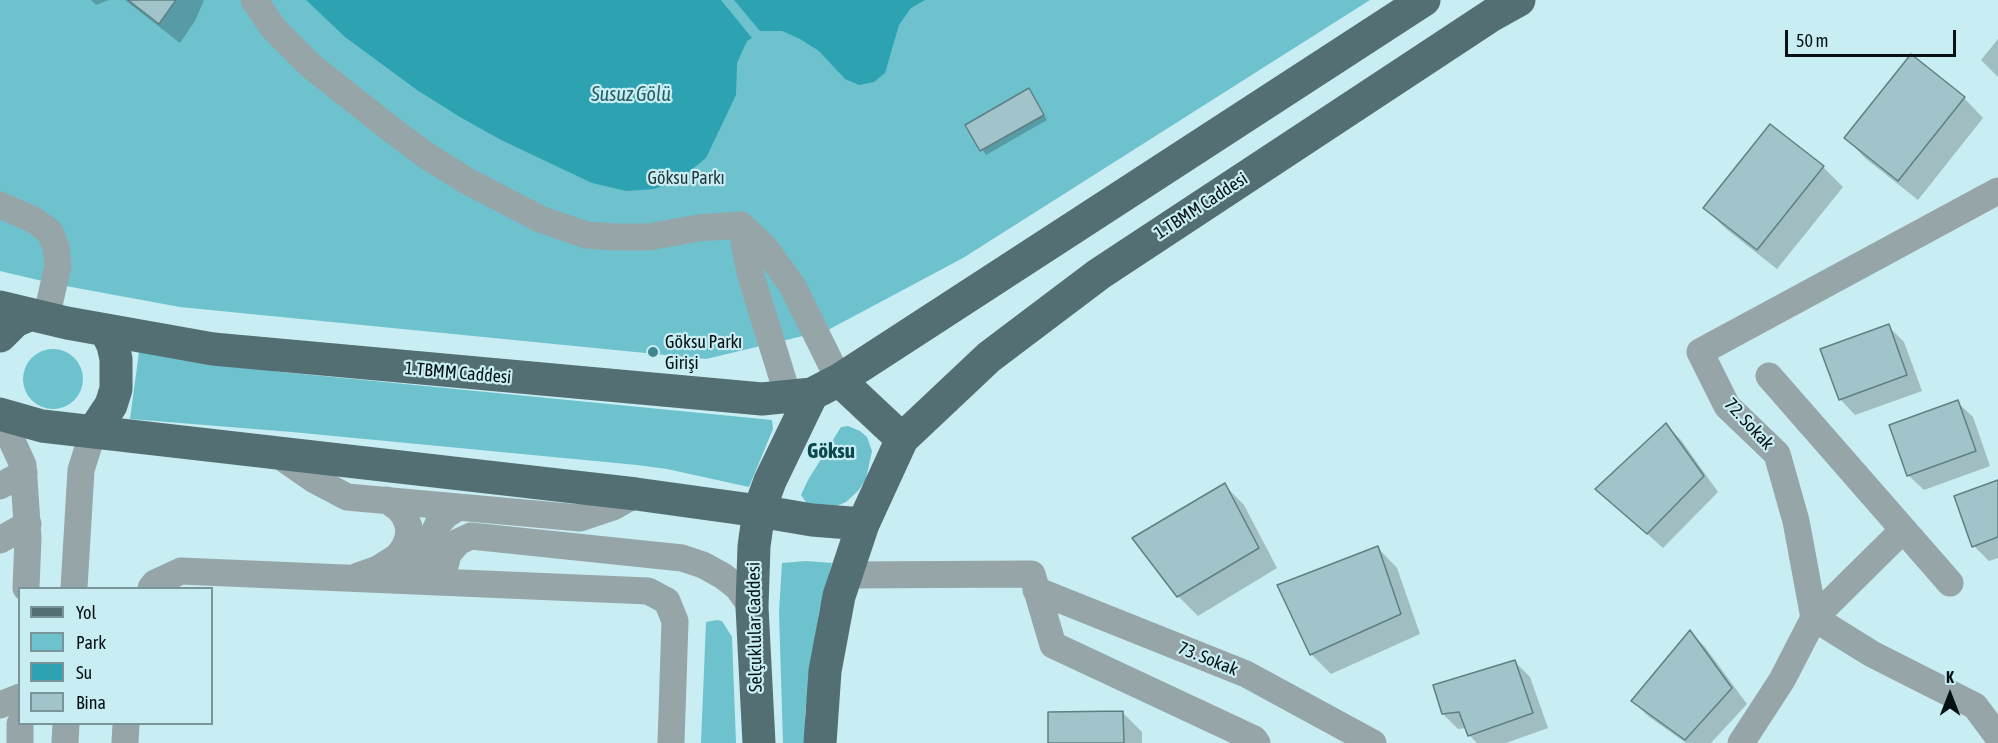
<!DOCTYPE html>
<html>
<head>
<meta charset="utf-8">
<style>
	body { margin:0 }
	#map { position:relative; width:1998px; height:743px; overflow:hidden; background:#c8edf3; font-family:"Asap Condensed",sans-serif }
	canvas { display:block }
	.legend { position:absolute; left:18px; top:587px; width:195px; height:138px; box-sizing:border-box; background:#c8edf3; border:2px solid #7a9599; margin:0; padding:8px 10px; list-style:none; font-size:18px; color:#051113 }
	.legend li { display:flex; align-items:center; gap:12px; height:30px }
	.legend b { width:30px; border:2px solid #7a9599 }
	.north { position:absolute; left:1920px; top:665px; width:60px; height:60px; -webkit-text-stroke:4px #c8edf3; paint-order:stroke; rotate:0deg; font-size:16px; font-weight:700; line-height:24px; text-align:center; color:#051113 }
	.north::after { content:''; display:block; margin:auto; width:21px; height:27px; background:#051113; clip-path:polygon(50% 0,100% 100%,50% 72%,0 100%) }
	.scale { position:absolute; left:1785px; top:30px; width:171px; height:27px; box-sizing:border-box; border:3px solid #051113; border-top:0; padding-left:8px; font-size:18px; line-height:21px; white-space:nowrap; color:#051113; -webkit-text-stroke:4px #c8edf3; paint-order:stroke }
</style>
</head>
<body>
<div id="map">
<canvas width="1998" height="743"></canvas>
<ul class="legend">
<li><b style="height:8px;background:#536f73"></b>Yol</li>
<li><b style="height:16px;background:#6dc2ce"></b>Park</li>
<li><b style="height:16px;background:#2da3b1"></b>Su</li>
<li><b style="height:16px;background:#a0c4c9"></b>Bina</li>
</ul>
<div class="north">K</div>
<div class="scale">50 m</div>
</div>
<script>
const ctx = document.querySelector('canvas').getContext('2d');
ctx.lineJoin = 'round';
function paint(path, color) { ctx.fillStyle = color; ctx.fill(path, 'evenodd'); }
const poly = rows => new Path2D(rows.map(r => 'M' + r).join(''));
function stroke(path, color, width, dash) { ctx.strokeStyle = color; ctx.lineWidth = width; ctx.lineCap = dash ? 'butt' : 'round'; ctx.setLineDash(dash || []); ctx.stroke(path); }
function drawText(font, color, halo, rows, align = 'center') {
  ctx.font = font + ' "Asap Condensed",sans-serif'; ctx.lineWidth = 4.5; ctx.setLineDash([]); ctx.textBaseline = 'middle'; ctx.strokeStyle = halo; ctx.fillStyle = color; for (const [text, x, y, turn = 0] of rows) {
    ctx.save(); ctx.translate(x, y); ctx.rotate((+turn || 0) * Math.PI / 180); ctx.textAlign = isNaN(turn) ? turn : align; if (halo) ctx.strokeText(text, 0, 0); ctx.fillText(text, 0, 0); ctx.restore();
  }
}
paint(poly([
	[0,0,1370,0,963,258,828,330,706,359,180,307,55,284,0,271],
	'23 379a30 30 0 1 1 60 0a30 30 0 1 1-60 0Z',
	[139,352,282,372,772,420,773,429,749,487,667,469,637,465,292,432,130,419],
	[848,426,860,431,867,437,872,451,866,479,858,491,846,502,829,509,808,505,801,495,808,480,841,427],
	[806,561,832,563,819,611,812,657,805,714,805,743,783,743,779,612,782,563],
	[717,620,722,621,732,637,736,743,701,743,706,622]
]), '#6dc2ce');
paint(poly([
	[306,0,721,0,752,38,747,41,737,63,736,95,706,158,678,181,654,189,626,191,592,183,501,140,460,117,417,90,345,37],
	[734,0,925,0,911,8,899,25,885,73,874,82,859,85,845,79,819,51,800,39,782,31,760,31]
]), '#2da3b1');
paint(poly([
	[91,0,109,0,96,5],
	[125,0,204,0,195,21,180,43],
	[1998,39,1998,77,1981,60],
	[1029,90,1047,120,986,155,967,125],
	[1964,98,1983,118,1918,200,1865,158,1846,138],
	[1771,126,1823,167,1843,187,1777,269,1725,228,1705,208],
	[1888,326,1904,342,1922,391,1855,415,1840,399],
	[1957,402,1973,417,1990,466,1924,490,1908,475],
	[1666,425,1681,440,1718,492,1663,548,1597,489],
	[1998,481,1998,558,1989,561,1974,546],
	[1224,485,1244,505,1277,568,1198,616,1178,596],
	[1378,548,1397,568,1420,634,1331,674,1311,654],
	[1690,632,1705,647,1747,704,1711,743,1686,743,1648,716,1633,701],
	[1514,661,1530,677,1548,728,1506,743,1477,743,1469,735,1466,728,1458,729,1443,714],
	[1122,712,1142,732,1142,743,1050,743]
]), '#0003');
const building = poly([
	[128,0,176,0,159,24,128,0],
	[1911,54,1965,97,1898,181,1844,138,1911,54],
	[1029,88,1044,115,980,151,965,125,1029,88],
	[1770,124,1824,166,1757,250,1703,208,1770,124],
	[1889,324,1907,375,1839,400,1820,349,1889,324],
	[1958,400,1976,451,1907,476,1889,425,1958,400],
	[1666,423,1704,476,1647,534,1595,489,1666,423],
	[1998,480,1998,537,1972,547,1954,496,1998,480],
	[1225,483,1259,548,1177,597,1132,538,1225,483],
	[1378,546,1401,614,1310,655,1277,585,1378,546],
	[1690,630,1732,688,1685,740,1631,701,1690,630],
	[1515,660,1533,713,1468,736,1459,712,1442,714,1433,685,1515,660],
	[1123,711,1124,743,1048,743,1048,712,1123,711]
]);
paint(building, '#a0c4c9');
stroke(building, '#5e8085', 1.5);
stroke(poly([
	[254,0,274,29,311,66,392,130,427,156,467,181,540,219,586,235,616,237,649,237,698,228,741,225],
	[0,205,34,220,50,232,56,247,58,266,46,318],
	[741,225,766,249,793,287,839,380],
	[741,225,750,273,788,396],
	[1769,376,1950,583],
	[0,415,23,465,28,538,26,588],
	[277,454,313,479,347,497,580,518,613,507,636,494],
	[0,486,24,473],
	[1903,530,1814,618,1872,654,1975,706,1998,737],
	[0,540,28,524],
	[846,575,1032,574,1053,645,1254,739,1257,743],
	[358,576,378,569,397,557,404,548,408,538,409,527,404,515,398,508,387,500],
	[405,580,415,571,423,557,438,524,446,515,459,507],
	[441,582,448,554,458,542,471,536,682,558,703,565,723,576,737,587,752,607],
	[74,588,81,470,93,432],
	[151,588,155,583,181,571,648,591,667,601,675,621,671,743],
	[1036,590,1246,674,1373,743],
	[0,705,20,697],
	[20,743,20,724],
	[65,743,66,724],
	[125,743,126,724],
	[1741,743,1782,680,1814,618,1796,521,1777,454,1727,406,1700,352,1998,191]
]), '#96a5a7', 27);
stroke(poly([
	[0,307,67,323,213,349,762,399,812,394],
	[0,336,15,321,29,315],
	[839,380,1424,0],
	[0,414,42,426,636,494,759,511,754,546,752,607,759,743],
	[93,432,111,405,116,389,116,359,113,345,106,331],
	[902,439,989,357,1099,274,1492,15,1519,0],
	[820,743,825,671,839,596,863,524,902,439,839,380,812,394,770,481,759,511,812,520,863,524]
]), '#536f73', 33);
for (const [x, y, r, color] of [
	[653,352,6,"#408690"]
]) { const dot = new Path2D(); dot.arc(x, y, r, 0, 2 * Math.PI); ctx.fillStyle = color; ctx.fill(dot); stroke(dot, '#c8edf3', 2); }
drawText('18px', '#213a3e', '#c8edf3', [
	["Göksu Parkı",686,178]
]);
drawText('18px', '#051113', '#c8edf3', [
	["1.TBMM Caddesi",1201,206,-33],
	["1.TBMM Caddesi",458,373,5],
	["72. Sokak",1749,424,47],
	["Selçuklular Caddesi",755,627,-91],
	["73. Sokak",1208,659,22]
]);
drawText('18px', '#051113', '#c8edf3', [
	["Göksu Parkı",665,342],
	["Girişi",665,363]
], 'left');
drawText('italic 20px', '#236068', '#c8edf3', [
	["Susuz Gölü",631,95]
]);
drawText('bold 21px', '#0a4950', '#c8edf3', [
	["Göksu",831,451]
]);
</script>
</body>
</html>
